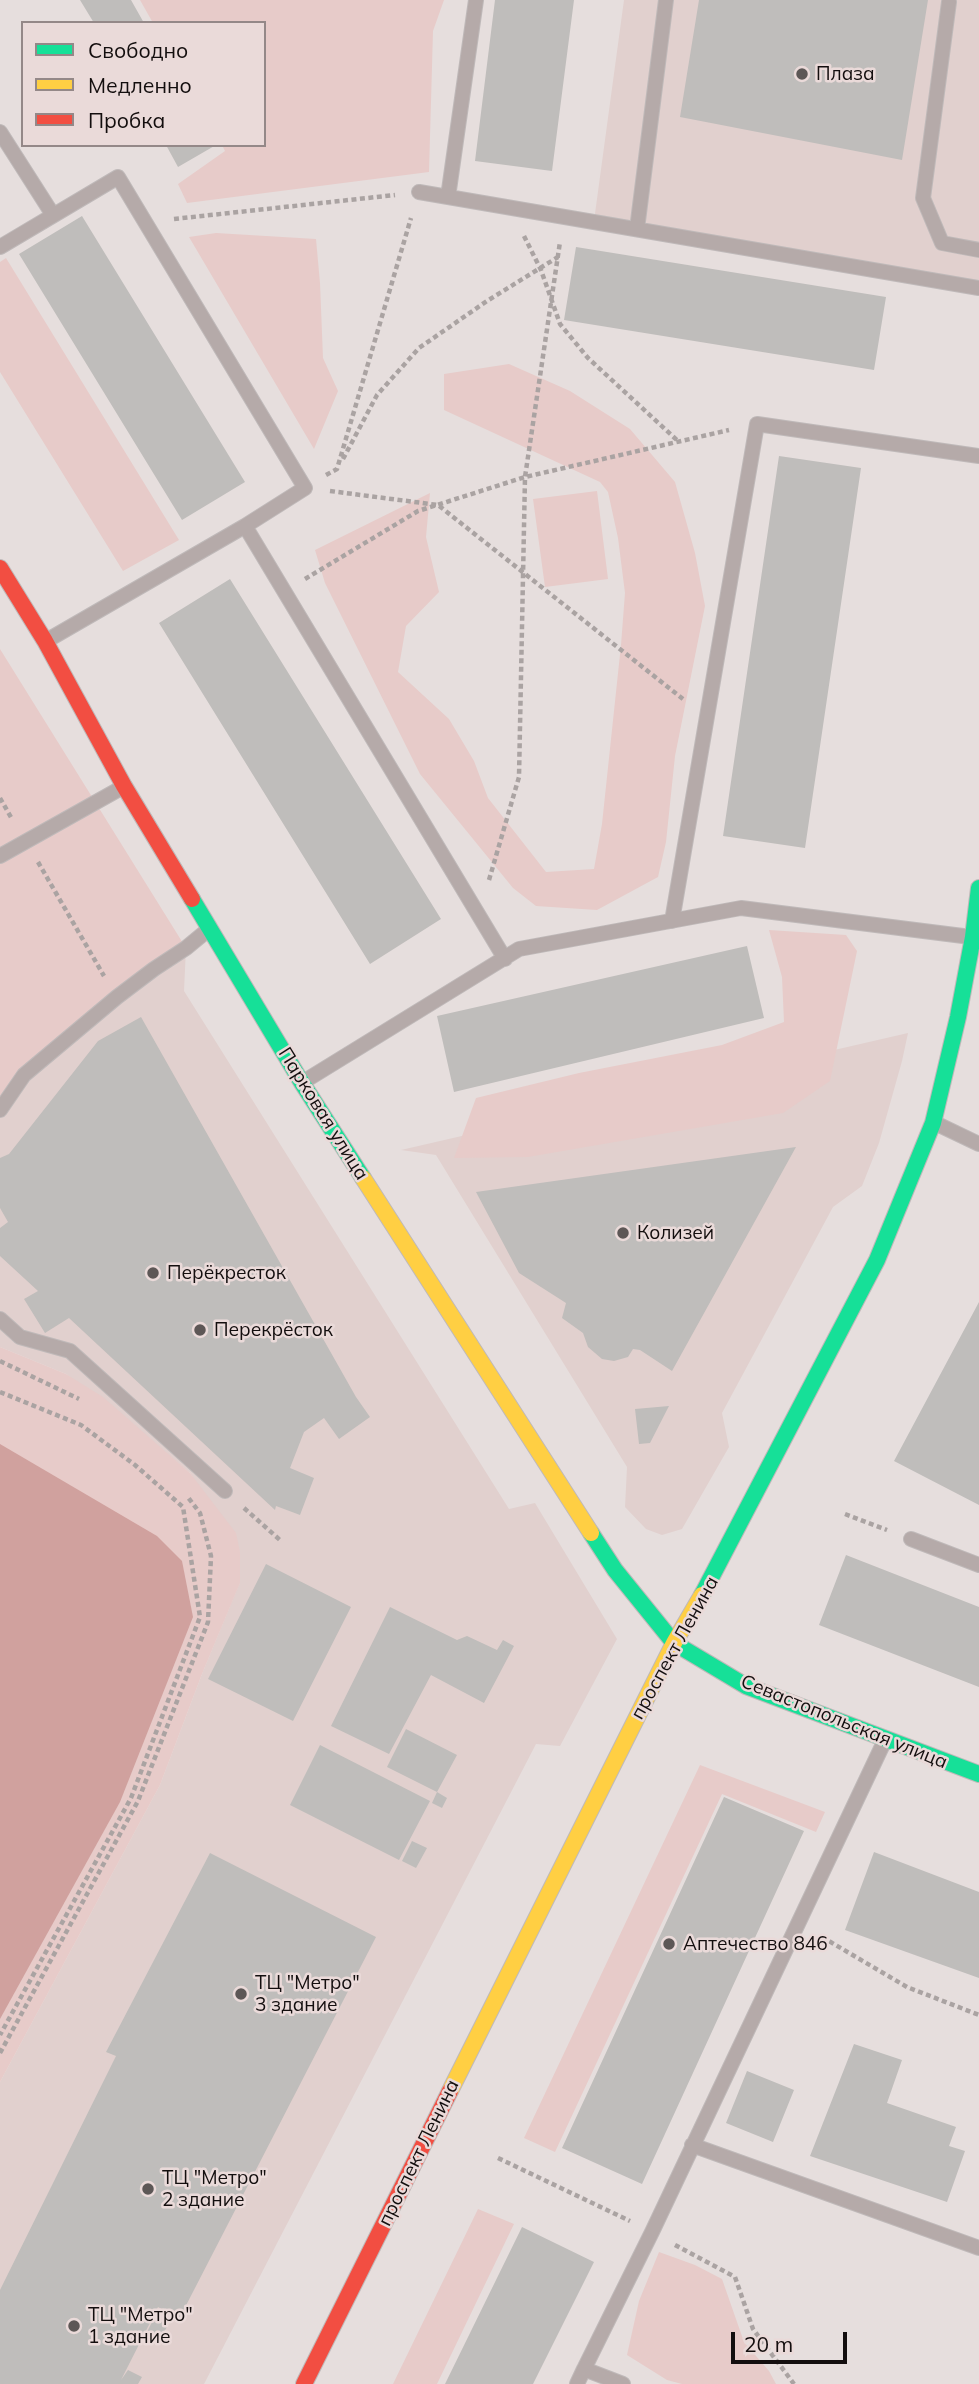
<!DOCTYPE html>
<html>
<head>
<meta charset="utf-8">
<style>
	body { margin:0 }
	#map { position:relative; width:979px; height:2384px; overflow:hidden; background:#e6dedd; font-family:Mulish,sans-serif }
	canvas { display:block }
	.legend { position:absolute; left:21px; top:21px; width:245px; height:126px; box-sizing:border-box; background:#eadad9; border:2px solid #948888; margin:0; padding:9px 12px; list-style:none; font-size:21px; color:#130e0e }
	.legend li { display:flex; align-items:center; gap:14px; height:35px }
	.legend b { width:35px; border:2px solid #948888 }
	.scale { position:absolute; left:731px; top:2332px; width:116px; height:32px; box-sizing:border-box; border:4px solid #130e0e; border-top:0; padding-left:9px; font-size:21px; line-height:24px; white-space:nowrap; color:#130e0e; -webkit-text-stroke:5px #eadad9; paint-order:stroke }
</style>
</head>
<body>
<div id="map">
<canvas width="979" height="2384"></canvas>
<ul class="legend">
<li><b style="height:9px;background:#16e098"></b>Свободно</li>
<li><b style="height:9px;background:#ffcf43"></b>Медленно</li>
<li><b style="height:9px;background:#f24e42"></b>Пробка</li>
</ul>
<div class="scale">20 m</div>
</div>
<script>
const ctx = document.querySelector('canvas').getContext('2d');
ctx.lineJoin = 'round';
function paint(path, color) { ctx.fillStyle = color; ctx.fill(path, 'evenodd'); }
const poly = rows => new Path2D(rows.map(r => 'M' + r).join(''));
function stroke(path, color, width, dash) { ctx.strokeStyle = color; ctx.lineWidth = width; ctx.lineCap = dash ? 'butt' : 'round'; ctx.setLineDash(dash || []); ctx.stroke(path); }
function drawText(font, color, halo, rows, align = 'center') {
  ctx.font = font + ' Mulish,sans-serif'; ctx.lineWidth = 5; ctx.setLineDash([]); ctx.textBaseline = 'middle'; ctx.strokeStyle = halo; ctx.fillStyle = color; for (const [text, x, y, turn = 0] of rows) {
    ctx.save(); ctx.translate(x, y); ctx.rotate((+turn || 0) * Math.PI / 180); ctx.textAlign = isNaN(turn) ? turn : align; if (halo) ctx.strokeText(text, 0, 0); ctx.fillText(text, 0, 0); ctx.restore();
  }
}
paint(poly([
	[624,0,979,0,979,288,594,221],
	[186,948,184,991,509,1509,535,1503,617,1639,560,1746,536,1744,204,2384,0,2384,0,2082,160,1785,202,1674,240,1582,240,1552,190,1473,66,1374,0,1347,0,1110,24,1075],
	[908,1033,902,1061,879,1143,862,1186,833,1207,722,1413,729,1447,682,1529,662,1535,646,1529,625,1507,627,1467,436,1155,401,1150]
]), '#e1d0ce');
paint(poly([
	[140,0,444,0,433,31,429,172,187,203,178,184,225,151,222,145,264,145,264,23,153,23],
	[216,233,316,239,320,283,323,358,338,391,314,449,189,237],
	[6,258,179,540,123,571,0,372,0,262],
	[509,364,570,391,630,429,675,482,695,553,705,606,675,756,666,842,658,877,597,910,536,906,513,888,420,774,325,583,315,550,430,493,426,537,439,592,406,626,398,672,449,719,474,761,488,798,546,872,594,869,602,824,621,645,625,593,618,538,608,492,600,482,444,410,444,374],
	[597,491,608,579,545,587,533,499],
	[0,649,186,948,24,1075,0,1110],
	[769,930,846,935,857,951,830,1081,783,1113,528,1157,454,1158,476,1098,579,1073,722,1045,784,1022,782,977],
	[0,1347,66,1374,103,1397,190,1473,236,1533,240,1552,240,1583,202,1674,160,1785,0,2082],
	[700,1765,825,1812,816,1832,722,1794,555,2152,524,2138],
	[478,2209,514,2224,437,2384,393,2384],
	[659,2252,695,2265,722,2279,744,2342,769,2371,776,2384,682,2384,667,2380,627,2355,639,2301]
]), '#e7cbc9');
paint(poly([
	[0,1444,157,1536,182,1561,193,1617,120,1802,0,2019]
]), '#d0a19e');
paint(poly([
	[80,0,131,0,144,23,94,23],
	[495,0,574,0,552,171,475,161],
	[699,0,928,0,902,160,680,117],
	[166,145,216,145,178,167],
	[82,216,245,482,182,520,19,254],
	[576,247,886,297,874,370,564,320],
	[779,456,861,468,805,848,723,836],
	[230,579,441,919,370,964,159,623],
	[747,946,764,1018,454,1092,437,1016],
	[141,1017,356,1397,370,1417,339,1439,324,1418,304,1432,290,1468,314,1478,300,1515,276,1506,275,1510,69,1318,45,1333,24,1299,38,1291,0,1256,0,1228,8,1222,0,1208,0,1158,9,1154,98,1041],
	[796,1147,672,1371,640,1350,633,1349,628,1357,614,1361,602,1359,588,1347,583,1333,562,1318,566,1303,519,1273,476,1192],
	[979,1302,979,1505,894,1461],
	[669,1406,650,1443,639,1444,635,1409],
	[846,1555,979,1607,979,1687,819,1625],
	[266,1564,351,1607,293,1721,208,1679],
	[390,1607,457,1640,467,1636,497,1650,503,1640,514,1646,484,1703,431,1675,389,1754,331,1726],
	[406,1729,457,1755,437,1792,447,1798,442,1808,432,1803,437,1792,387,1767],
	[320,1745,430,1801,399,1860,290,1805],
	[724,1797,804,1831,642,2184,562,2148],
	[412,1841,427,1848,416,1868,402,1861],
	[874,1852,979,1892,979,1978,845,1930],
	[210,1853,376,1937,179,2319,158,2307,121,2380,128,2370,142,2377,138,2384,0,2384,0,2290,116,2056,106,2052],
	[854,2044,902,2060,887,2103,956,2127,949,2146,965,2151,947,2202,810,2156],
	[747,2071,794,2090,773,2142,726,2123],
	[522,2227,594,2262,533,2384,445,2384],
	[154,2318,168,2325,158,2343,145,2336]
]), '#bfbdbb');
const lane = poly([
	[949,2,923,198,942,243,979,250],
	[0,132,53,215],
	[419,192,979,288],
	[448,197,476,0],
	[637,229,666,0],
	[0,247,118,177,305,488,245,526],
	[46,641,245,526,505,959],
	[0,856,123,787],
	[672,921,757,424,979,456],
	[303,1082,519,949,741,908,971,937],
	[0,1110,24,1075,117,997,154,969,186,948,209,929],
	[935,1123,979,1144],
	[0,1319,20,1337,70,1351,225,1491],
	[911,1539,979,1565],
	[692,2145,979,2248],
	[584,2369,652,2232,885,1740],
	[577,2384,584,2369,623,2384]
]);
const fast = poly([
	[192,899,302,1083,363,1178],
	[591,1533,615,1570,674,1643,746,1686,979,1774],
	[702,1595,877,1260,933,1123,958,1017,973,937,979,888]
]);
const slow = poly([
	[363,1178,591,1533],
	[450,2091,674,1643,702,1595]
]);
const jam = poly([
	[0,568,45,641,124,786,192,899],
	[304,2384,450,2091]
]);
stroke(lane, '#bfb9b9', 16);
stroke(fast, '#bfb9b9', 18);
stroke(slow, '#bfb9b9', 18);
stroke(jam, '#bfb9b9', 18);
stroke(poly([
	[174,219,395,195],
	[524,236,541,270,560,324,588,358,679,442],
	[343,459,377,395,419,348,487,301,558,257],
	[326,475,337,469,411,218],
	[330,491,438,505,683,699],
	[305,579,418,511,525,477,729,430],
	[0,798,12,819],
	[38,862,104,976],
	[489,880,519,777,525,477,560,242],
	[0,1361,79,1399],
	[0,1392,81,1425,135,1465,183,1507,200,1617,131,1798,0,2035],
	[244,1508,280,1540],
	[845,1514,887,1530],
	[822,1937,907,1987,979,2015],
	[0,2053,138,1801,208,1622,211,1556,200,1513,187,1496],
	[498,2158,630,2221],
	[675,2245,735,2277,753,2329,794,2384]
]), '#aaa3a2', 4.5, [5, 3.5]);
stroke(lane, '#b5aaa9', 14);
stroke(fast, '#16e098', 16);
stroke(slow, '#ffcf43', 16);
stroke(jam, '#f24e42', 16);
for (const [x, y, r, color] of [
	[802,74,7,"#5d5756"],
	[623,1233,7,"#5d5756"],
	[153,1273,7,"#5d5756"],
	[200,1330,7,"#5d5756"],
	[669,1944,7,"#5d5756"],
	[241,1994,7,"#5d5756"],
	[148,2189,7,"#5d5756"],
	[74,2326,7,"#5d5756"]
]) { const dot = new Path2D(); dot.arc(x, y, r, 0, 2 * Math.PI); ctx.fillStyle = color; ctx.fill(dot); stroke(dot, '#eadad9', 2.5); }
drawText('19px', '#130e0e', '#eadad9', [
	["Плаза",816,74],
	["Колизей",637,1233],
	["Перёкресток",167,1273],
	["Перекрёсток",214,1330],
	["Аптечество 846",683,1944],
	["ТЦ \"Метро\"",255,1983],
	["3 здание",255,2005],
	["ТЦ \"Метро\"",162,2178],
	["2 здание",162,2200],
	["ТЦ \"Метро\"",88,2315],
	["1 здание",88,2337]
], 'left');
drawText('19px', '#130e0e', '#eadad9', [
	["Парковая улица",323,1114,58],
	["проспект Ленина",675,1648,-61],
	["Севастопольская улица",844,1722,22],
	["проспект Ленина",419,2153,-64]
]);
</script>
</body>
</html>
